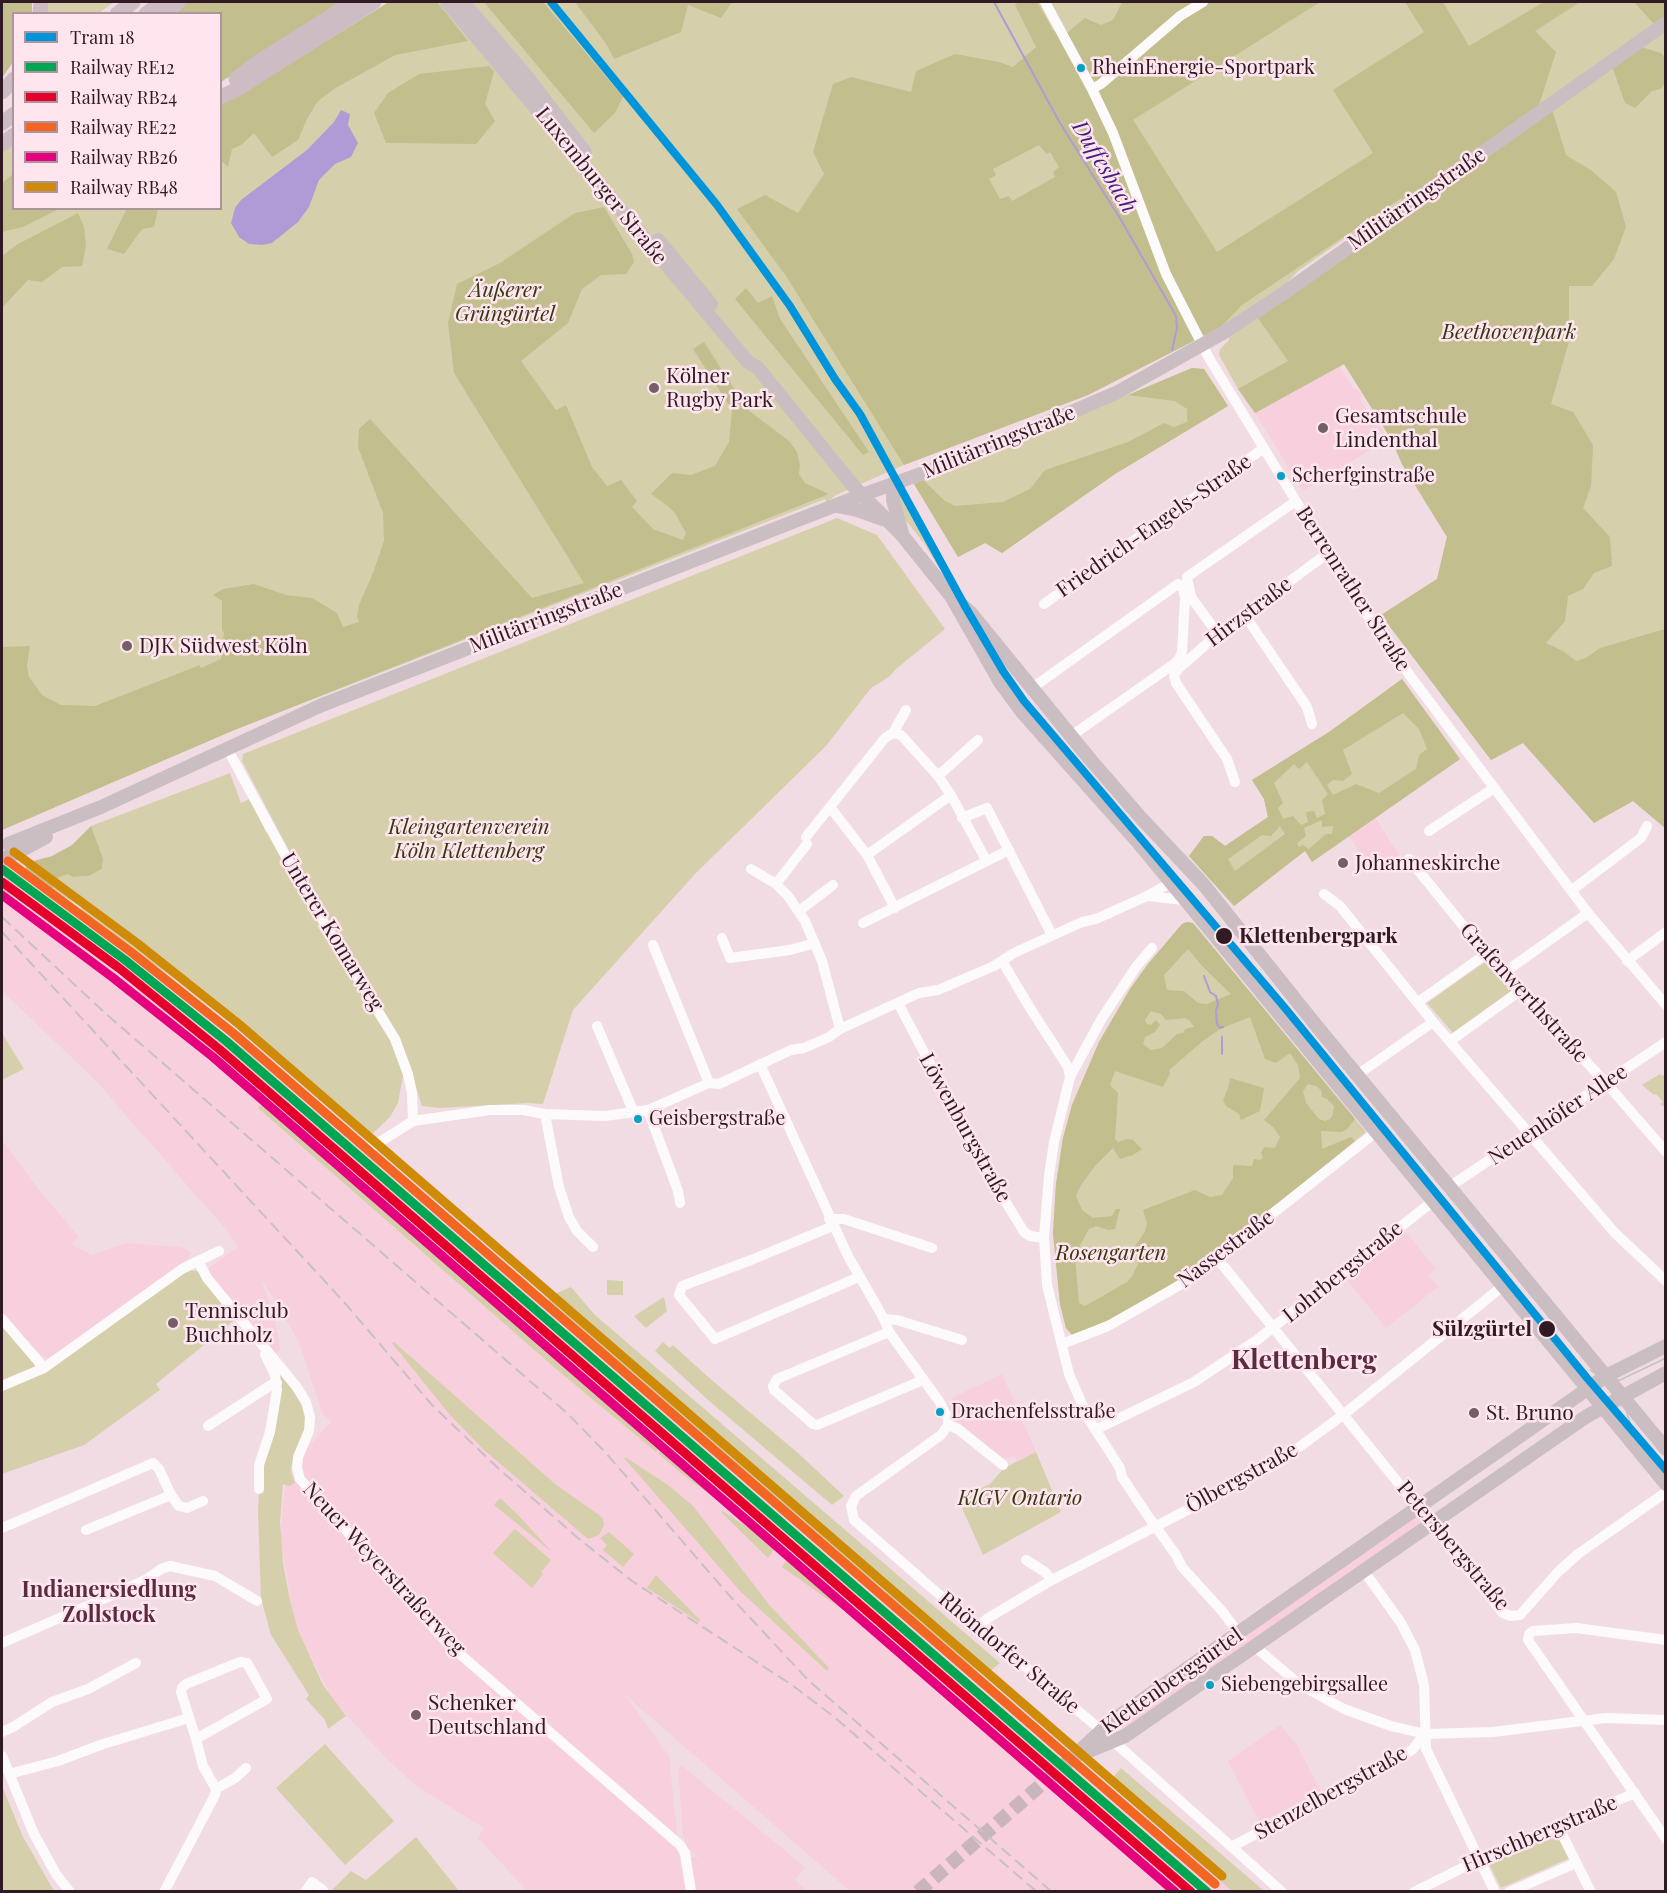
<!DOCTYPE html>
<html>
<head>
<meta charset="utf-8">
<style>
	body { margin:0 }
	#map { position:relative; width:1667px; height:1893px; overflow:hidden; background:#f2dce4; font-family:"Playfair Display",serif }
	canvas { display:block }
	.frame { position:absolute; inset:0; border:3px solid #301a23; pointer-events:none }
	.legend { position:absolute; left:12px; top:12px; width:210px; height:198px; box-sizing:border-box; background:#ffe5ee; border:2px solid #ac949d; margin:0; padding:8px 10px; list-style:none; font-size:18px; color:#301a23 }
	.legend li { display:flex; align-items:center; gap:12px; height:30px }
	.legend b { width:30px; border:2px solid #ac949d }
</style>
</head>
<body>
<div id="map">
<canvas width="1667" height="1893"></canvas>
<div class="frame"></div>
<ul class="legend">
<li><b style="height:8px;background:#0095da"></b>Tram 18</li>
<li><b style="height:8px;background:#00a651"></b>Railway RE12</li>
<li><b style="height:8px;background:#e4002b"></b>Railway RB24</li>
<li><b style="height:8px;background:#f26522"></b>Railway RE22</li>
<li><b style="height:8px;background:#e5007d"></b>Railway RB26</li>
<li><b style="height:8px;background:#cf8a07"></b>Railway RB48</li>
</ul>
</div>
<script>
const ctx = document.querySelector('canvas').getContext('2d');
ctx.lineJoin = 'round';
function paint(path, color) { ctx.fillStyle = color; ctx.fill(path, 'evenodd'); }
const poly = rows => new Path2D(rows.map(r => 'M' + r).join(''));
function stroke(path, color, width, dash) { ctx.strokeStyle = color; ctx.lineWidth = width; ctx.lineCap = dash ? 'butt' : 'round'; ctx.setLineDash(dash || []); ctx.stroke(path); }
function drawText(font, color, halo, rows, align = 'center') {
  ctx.font = font + ' "Playfair Display",serif'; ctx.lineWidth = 5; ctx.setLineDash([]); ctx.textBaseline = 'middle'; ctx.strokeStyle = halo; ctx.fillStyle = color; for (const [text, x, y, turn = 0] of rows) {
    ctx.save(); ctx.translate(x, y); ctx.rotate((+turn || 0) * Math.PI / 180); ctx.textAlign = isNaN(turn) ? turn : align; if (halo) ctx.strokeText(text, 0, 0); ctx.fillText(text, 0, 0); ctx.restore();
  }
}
paint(poly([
	[1340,366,1354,390,1357,389,1362,396,1359,398,1371,417,1374,416,1388,439,1303,491,1255,413],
	[1375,817,1400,857,1374,874,1348,835],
	[2,861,197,1003,823,1543,980,1684,1078,1768,1184,1849,1232,1891,850,1891,625,1695,669,1756,680,1861,686,1891,527,1891,478,1838,484,1828,415,1785,386,1758,334,1702,295,1626,280,1535,287,1470,331,1422,322,1413,299,1342,260,1277,272,1309,278,1334,280,1350,274,1355,212,1277,209,1269,211,1266,238,1247,228,1232,95,1080,2,991],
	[2,1140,39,1190,79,1237,71,1244,91,1255,126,1243,181,1247,191,1252,189,1258,54,1357,47,1358,41,1355,29,1341,21,1337,2,1315],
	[1406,1232,1436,1269,1429,1275,1438,1287,1386,1328,1347,1280],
	[1002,1374,1036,1452,1017,1461,1014,1456,1005,1459,999,1457,958,1422,949,1408,951,1400,954,1397],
	[1416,1515,1423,1524,1125,1731,1118,1721],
	[1280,1725,1297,1745,1321,1791,1260,1823,1228,1761],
	[681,1765,805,1867,795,1880,808,1891,697,1891,690,1857,699,1857,688,1848,683,1836,678,1768]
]), '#f7cfdd');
paint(poly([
	[45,2,114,2,99,13,44,14],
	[389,2,1665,2,1665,18,1371,226,1344,239,1298,271,1284,286,1221,327,1088,395,904,465,836,495,826,503,825,499,232,731,2,830,2,151,13,142,14,208,220,208,221,105,240,95],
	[1665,29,1665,828,1633,801,1594,823,1523,743,1491,760,1381,615,1437,579,1447,537,1402,464,1391,439,1344,364,1255,413,1238,389,1219,355,1220,349,1229,340,1229,337,1258,318],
	[1192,368,1204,369,1228,406,1115,474,1002,553,985,543,958,557,914,484],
	[900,493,940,568,939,568,923,542,904,518,900,509],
	[837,518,877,535,945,629,896,669,890,676,871,688,826,746,695,874,573,1010,543,1104,528,1103,439,1108,422,1106,400,1038,308,887,242,761,243,754],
	[1402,679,1460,759,1312,862,1305,851,1234,906,1189,856,1204,836,1212,836,1225,846,1268,817,1264,799,1252,780,1329,732],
	[230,773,241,803,250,799,266,832,268,833,283,860,279,862,281,866,289,871,342,962,381,1026,386,1031,400,1065,403,1075,398,1103,390,1117,367,1139,186,985,128,948,80,913,82,908,52,889,59,877,68,873,73,877,89,876,102,869,103,858,91,826],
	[1187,922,1193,923,1366,1132,1218,1252,1186,1275,1073,1336,1066,1328,1060,1304,1053,1233,1056,1184,1063,1138,1072,1105,1099,1042,1130,989,1148,964,1182,924],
	[1485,962,1511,991,1453,1033,1427,1003],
	[2,1033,24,1069,2,1080],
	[1660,1074,1662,1076,1665,1074,1665,1105,1663,1107,1660,1104,1663,1102,1656,1094,1654,1095,1642,1085],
	[264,1101,562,1360,661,1446,656,1452,555,1368,258,1108],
	[189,1270,197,1271,237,1318,156,1384,160,1390,84,1445,2,1474,2,1391,43,1374],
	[607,1280,623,1281,623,1295,607,1295],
	[571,1287,595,1315,1000,1663,985,1676,942,1646,906,1616,885,1594,886,1592,822,1542,547,1302,552,1295],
	[664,1297,667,1311,646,1328,634,1316],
	[2,1324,35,1365,34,1367,2,1380],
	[394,1342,555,1484,599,1515,603,1519,604,1525,599,1535,588,1539,483,1449,450,1415,392,1343],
	[663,1342,670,1348,673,1345,707,1376,798,1453,844,1496,832,1505,708,1400,655,1351],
	[272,1365,301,1399,307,1414,306,1426,291,1467,291,1473,295,1483,289,1486,283,1484,280,1522,283,1563,290,1600,298,1630,323,1685,346,1716,328,1729,325,1720,306,1699,309,1695,271,1635,261,1598,258,1514,260,1463,274,1423],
	[662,1449,665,1449,727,1501,725,1503,729,1506,731,1505,742,1513,740,1517,682,1474,658,1453],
	[1036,1452,1061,1512,983,1555,958,1499,990,1484,1004,1468],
	[625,1457,668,1485,693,1506,771,1607,829,1668,827,1671,740,1591,624,1458],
	[500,1498,519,1516,552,1552,494,1505],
	[723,1511,776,1547,768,1558,721,1512],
	[515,1529,551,1560,541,1572,543,1574,532,1588,493,1553],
	[609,1532,634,1554,623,1567,603,1550,607,1545,600,1538],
	[788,1558,883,1638,782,1567],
	[656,1575,700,1620,699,1622,647,1588],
	[325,1744,394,1821,345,1865,276,1788],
	[1121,1768,1213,1847,1264,1891,1232,1891,1109,1782],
	[2,1786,23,1837,54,1891,2,1891],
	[1556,1831,1570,1858,1501,1888,1488,1862],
	[416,1837,459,1891,334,1892,332,1890,351,1871,366,1880]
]), '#d5d0ab');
paint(poly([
	[2,2,32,2,32,13,14,14,13,62,2,78],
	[185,2,345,2,221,82,220,14,174,14],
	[389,2,437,2,468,41,395,55,334,89,317,102,307,119,298,140,272,157,254,133,241,145,232,149,228,167,221,160,220,105,240,95],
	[484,2,543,2,623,97,615,113,594,133],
	[575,2,732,2,721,18,688,5,681,32,614,59,607,45],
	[1018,2,1037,2,1053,30,1063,36,1085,18,1101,25,1113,20,1122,2,1320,2,1133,120,1217,252,1373,153,1333,90,1424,32,1405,2,1443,2,1469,46,1544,2,1580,2,1535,31,1556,52,1538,108,1411,197,1400,199,1242,305,1221,327,1088,395,904,465,786,276,737,209,765,195,798,213,824,174,813,152,833,84,851,77,911,92,916,71,955,54,999,62,1013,67,1036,47,1015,5],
	[1039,145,1047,154,1050,152,1059,167,1053,172,1055,177,1012,201,1009,196,1000,199,989,179,996,175,993,169],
	[1634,2,1665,2,1665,18,1655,25],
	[1641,47,1661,53,1665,58,1665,83,1661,89,1652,91,1635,108,1625,103,1612,66],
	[489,66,494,71,485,104,495,121,476,144,386,143,374,113,388,93,419,74],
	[1552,109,1566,155,1592,171,1616,192,1626,227,1614,259,1592,286,1569,286,1569,341,1551,404,1573,412,1593,445,1591,486,1583,508,1610,537,1612,566,1594,573,1583,589,1568,596,1565,621,1546,643,1563,651,1576,661,1586,658,1600,648,1665,629,1665,828,1633,801,1594,823,1523,743,1491,760,1381,615,1437,579,1447,537,1402,464,1391,439,1344,364,1255,413,1238,389,1288,361,1258,318],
	[13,174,14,208,59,209,23,227,2,232,2,183],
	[604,207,632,254,634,262,626,274,601,275,582,289,568,323,521,361,556,410,566,405,592,467,607,486,621,480,637,501,632,507,653,529,683,540,686,533,675,513,668,506,651,494,672,473,691,475,715,466,729,442,732,410,693,349,704,342,748,410,789,441,797,452,800,466,799,474,805,483,829,494,232,731,2,830,2,647,30,646,27,666,29,677,42,695,61,705,95,706,200,665,201,668,221,659,224,632,222,631,222,601,213,595,223,589,254,584,286,595,312,598,337,613,343,627,359,622,357,617,359,605,373,573,384,541,383,513,358,447,359,429,370,419,532,598,584,583,454,373,448,323,457,284,500,263,575,213],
	[127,208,158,209,154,227,142,229,124,254,107,249],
	[78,213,84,227,86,246,82,266,62,267,42,282,28,280,2,308,2,256,18,244],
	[746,288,758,303,772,296,780,319,869,452,863,455,735,299],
	[1192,368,1204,369,1228,406,1115,474,1002,553,985,543,958,557,914,484,923,480,945,501,955,506,1003,502,1030,489,1045,470,1128,442,1164,423,1174,427,1187,422,1187,409,1175,401,1128,395],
	[1402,679,1460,759,1312,862,1305,851,1234,906,1189,856,1204,836,1212,836,1225,846,1268,817,1264,799,1252,780,1329,732],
	[1403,713,1419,729,1427,749,1419,755,1416,769,1379,793,1356,784,1333,795,1327,785,1333,780,1343,781,1352,774,1343,750],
	[1307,762,1328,794,1322,800,1325,814,1317,818,1314,811,1306,812,1308,822,1301,825,1293,816,1283,819,1278,808,1283,803,1274,783,1294,764,1299,769],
	[1322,820,1322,827,1333,826,1332,834,1326,834,1309,849,1303,845,1299,847,1297,843,1306,836,1304,828],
	[1280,826,1285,834,1235,871,1228,859,1262,835,1271,836],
	[91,826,103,858,102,869,89,876,73,877,68,874,59,877,52,889,24,870,30,862,52,856,72,845],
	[1187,922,1193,923,1355,1119,1346,1130,1341,1132,1321,1131,1322,1149,1351,1137,1355,1141,1218,1252,1186,1275,1147,1300,1109,1320,1073,1336,1066,1328,1060,1304,1053,1233,1056,1184,1063,1138,1072,1105,1099,1042,1130,989,1148,964,1182,924],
	[1188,949,1203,967,1231,994,1207,1004,1198,1003,1184,991,1167,990,1164,975],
	[1151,1011,1161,1014,1166,1020,1185,1018,1190,1021,1194,1027,1185,1029,1183,1033,1177,1034,1162,1048,1151,1050,1143,1044,1145,1037,1155,1032,1160,1025,1156,1020,1151,1025,1147,1024,1145,1020],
	[1250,1017,1265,1059,1276,1063,1290,1053,1298,1065,1300,1078,1264,1120,1273,1127,1280,1137,1275,1148,1264,1147,1261,1153,1263,1157,1261,1160,1254,1159,1252,1166,1234,1165,1233,1167,1233,1178,1222,1195,1210,1197,1195,1190,1143,1210,1147,1223,1145,1232,1135,1246,1140,1252,1140,1259,1133,1275,1127,1282,1085,1306,1079,1303,1075,1257,1077,1251,1089,1229,1096,1226,1108,1230,1115,1229,1120,1209,1116,1209,1112,1216,1093,1218,1082,1210,1076,1196,1081,1185,1095,1166,1113,1148,1120,1159,1133,1155,1142,1149,1133,1140,1127,1139,1118,1142,1115,1139,1118,1093,1110,1085,1115,1071,1163,1087,1170,1074,1169,1070,1203,1041,1220,1029],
	[1308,1084,1316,1086,1321,1090,1322,1097,1327,1099,1334,1106,1333,1114,1330,1119,1325,1121,1319,1119,1306,1103,1303,1091],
	[1230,1078,1264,1088,1260,1111,1241,1120,1239,1114,1226,1106,1223,1101,1229,1085]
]), '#c2be8d');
paint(poly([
	[341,110,350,114,348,125,358,143,351,157,335,164,319,180,309,207,298,222,272,243,262,245,249,244,239,237,231,223,235,208,241,200,307,150,334,122]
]), '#b19bd6');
stroke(poly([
	[994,2,1060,123,1121,220,1176,316,1177,328,1172,350],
	[1204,976,1210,992,1216,996,1218,1004,1216,1011],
	[1216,1012,1217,1024,1220,1028,1223,1027],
	[1222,1054,1222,1037]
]), '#b19bd6', 2);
stroke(poly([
	[2,859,18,852],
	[918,1892,1072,1758]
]), '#cbb5bd', 14, [14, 7]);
stroke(poly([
	[1045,2,1092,89,1113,133,1166,274,1209,358,1302,511,1366,613,1411,677,1588,913,1666,1005],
	[1092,89,1101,84,1180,16,1203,2],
	[1044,604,1264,448],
	[1244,614,1307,707,1312,724],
	[1218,634,1191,597,1187,577,1296,501],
	[1032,688,1178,584,1183,588,1185,598,1182,652,1179,659,1174,664,1071,736],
	[893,733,901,735,938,776,951,795,986,860],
	[893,733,906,710],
	[228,750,303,888,395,1039,408,1074,412,1093,413,1121],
	[938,776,978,740],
	[1235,782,1227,759,1176,683,1174,675,1178,669,1218,634,1328,553],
	[830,807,867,855,895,908],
	[962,818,987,808,1052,935],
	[1429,831,1494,788],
	[806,837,885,738,893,733],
	[867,855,951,795],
	[1409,859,1486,954,1607,1084,1666,1152],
	[751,869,776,884,788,896,805,921,822,961,840,1029],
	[776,884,807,844],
	[1572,890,1641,838,1647,826],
	[1324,894,1340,906,1433,1022,1615,1233,1666,1281],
	[1148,896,1184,900],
	[799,911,833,885],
	[863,923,1009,850],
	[722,938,730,958,790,950,815,943],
	[653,945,709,1083],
	[1152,948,1136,967,1102,1018,1070,1077,1054,1142,1049,1176,1044,1238,1047,1285,1069,1374,1088,1418,1120,1468,1122,1477,1148,1516,1176,1555,1182,1567,1222,1611,1239,1634],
	[1002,961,1030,1008,1068,1067,1070,1077],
	[1627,961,1666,932],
	[1512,967,1588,913],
	[1418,1002,1486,954],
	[898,1003,988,1173,1024,1232,1030,1236,1044,1238],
	[597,1026,634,1113],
	[1450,1041,1520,991],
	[760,1064,848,1256,884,1319,889,1332,939,1401,948,1418,948,1425,941,1435,856,1496,851,1506,854,1520,928,1585,1101,1730,1282,1892],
	[1357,1075,1433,1022],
	[648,1110,678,1191,680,1203],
	[545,1114,559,1187,569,1217,577,1231,593,1247],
	[372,1147,413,1121,490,1110,523,1110,545,1114,605,1116,648,1110,709,1083,719,1084,791,1050,804,1048,829,1037,840,1029,919,993,938,990,994,966,1014,953,1082,922,1096,919,1147,896,1170,883],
	[1449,1187,1666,1042],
	[829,1219,844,1219,932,1248],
	[833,1226,751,1260,682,1286,679,1295,715,1339,859,1277],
	[1217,1258,1503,1613,1511,1616,1520,1615],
	[198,1261,207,1278,296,1386,306,1402,310,1417,309,1431,298,1457,297,1468,300,1479,446,1642,680,1845,685,1853,691,1892],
	[2,1319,44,1368],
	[884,1319,897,1320,962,1340],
	[889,1332,777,1379,773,1386,774,1390,813,1424,817,1425,923,1380],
	[1062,1344,1108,1326,1187,1281,1376,1132],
	[2,1386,44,1368,182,1269,219,1251],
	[948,1425,958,1429,1003,1465],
	[208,1426,271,1385,277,1383],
	[1097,1429,1194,1382,1257,1340,1432,1202],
	[259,1489,259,1465,270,1432,277,1390,275,1375,265,1354],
	[2,1528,153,1463,159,1469,171,1495,179,1506,187,1508,203,1501],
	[86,1530,171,1495],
	[1026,1560,1045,1572,1052,1580],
	[1364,1571,1401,1623,1415,1650,1424,1685,1426,1749,1495,1892],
	[1520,1615,1558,1572,1578,1554,1666,1492],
	[978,1627,988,1618,1052,1580,1276,1464,1343,1415,1503,1286],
	[1533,1631,1529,1634,1528,1640,1666,1839],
	[1533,1631,1576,1628,1666,1640],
	[2,1643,110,1596,147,1579,161,1569,170,1566,215,1576,257,1601],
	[1254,1646,1299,1684,1344,1709,1391,1726,1425,1734,1493,1732,1606,1718,1666,1720],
	[240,1662,247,1663,267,1699,196,1739,181,1692,182,1688,186,1684,240,1662],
	[2,1732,13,1727,52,1702,88,1689,136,1663],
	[196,1739,203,1766,216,1789],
	[2,1756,34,1834,56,1874,70,1892],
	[9,1774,58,1761,103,1744,189,1718],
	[216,1789,235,1778,246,1768],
	[1558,1826,1591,1892],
	[1233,1846,1402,1756,1412,1750,1425,1734],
	[164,1892,215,1795,216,1789],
	[305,1892,312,1882,323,1890],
	[1414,1892,1480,1859,1635,1793],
	[1509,1892,1576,1863]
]), '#fdfafb', 10);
stroke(poly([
	[447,2,748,362,758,368,855,488,902,535,951,596,1000,682,1022,712,1137,841,1666,1484],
	[463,2,524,73,585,152],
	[658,240,711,304],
	[894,483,893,500,902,533],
	[837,506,857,510,882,519],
	[955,599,970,612,1089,758,1141,818,1204,885,1315,1024,1666,1449],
	[8,844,101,807,322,705,862,495,962,459,1116,393,1223,333,1284,293,1666,23],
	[18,852,46,837],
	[1082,1754,1125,1736,1587,1416,1666,1373],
	[1072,1758,1112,1721,1606,1376,1666,1346]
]), '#cbbec3', 14);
stroke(poly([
	[40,14,41,2],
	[117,14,133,2],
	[146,14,162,2],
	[167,14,178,2],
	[236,79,260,61,353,2],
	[2,92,14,79],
	[220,97,236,90,374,2],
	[2,123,14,114],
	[2,144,14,135]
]), '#cdbcc3', 15);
stroke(poly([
	[1590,1370,1603,1379,1620,1380,1666,1358],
	[1634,1432,1627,1414,1626,1403,1632,1389,1645,1378]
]), '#c7c1c3', 1.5);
stroke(poly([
	[2,888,119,967,220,1047,1195,1892],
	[2,917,105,1013,568,1414,605,1452,728,1594,808,1680,1052,1892],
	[2,932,344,1302,432,1405,499,1469,578,1538,632,1581,792,1685,833,1716,1037,1892]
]), '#c7c1c3', 2, [12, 6]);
stroke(poly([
	[2,869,125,960,226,1041,1207,1892]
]), '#00a651', 9);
stroke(poly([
	[2,882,119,968,219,1049,1191,1892]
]), '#e4002b', 9);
stroke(poly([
	[8,861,131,952,233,1033,1215,1884]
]), '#f26522', 9);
stroke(poly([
	[2,895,112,977,213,1057,1175,1892]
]), '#e5007d', 9);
stroke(poly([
	[14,852,137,943,240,1025,1222,1876]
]), '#cf8a07', 9);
stroke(poly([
	[551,2,717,205,790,306,835,379,860,414,966,608,1003,671,1024,701,1285,1008,1587,1378,1666,1470]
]), '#0095da', 8);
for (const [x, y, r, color] of [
	[1081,68,5,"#02a2c5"],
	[654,388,6,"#745e67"],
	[1323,428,6,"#745e67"],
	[1281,476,5,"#02a2c5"],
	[127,646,6,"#745e67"],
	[1343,863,6,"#745e67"],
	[1224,936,9,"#301a23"],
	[638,1119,5,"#02a2c5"],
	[173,1323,6,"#745e67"],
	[1547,1329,9,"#301a23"],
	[940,1412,5,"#02a2c5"],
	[1474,1413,6,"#745e67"],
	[1210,1685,5,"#02a2c5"],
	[416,1715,6,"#745e67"]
]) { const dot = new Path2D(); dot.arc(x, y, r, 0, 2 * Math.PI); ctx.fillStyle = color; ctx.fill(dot); stroke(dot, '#ffe5ee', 2); }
drawText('20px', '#301a23', '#ffe5ee', [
	["RheinEnergie-Sportpark",1092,68],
	["Scherfginstraße",1292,476],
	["Geisbergstraße",649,1119],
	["Drachenfelsstraße",951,1412],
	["Siebengebirgsallee",1221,1685]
], 'left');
drawText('21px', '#301a23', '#ffe5ee', [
	["Luxemburger Straße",601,186,51],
	["Militärringstraße",1417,199,-35],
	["Militärringstraße",999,442,-22],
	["Friedrich-Engels-Straße",1154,526,-35],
	["Berrenrather Straße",1353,589,57],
	["Hirzstraße",1249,612,-37],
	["Militärringstraße",546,618,-21],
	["Unterer Komarweg",332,932,59],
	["Grafenwerthstraße",1524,993,48],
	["Neuenhöfer Allee",1558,1115,-34],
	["Löwenburgstraße",965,1128,61],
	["Nassestraße",1226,1249,-37],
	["Lohrbergstraße",1343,1272,-39],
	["Ölbergstraße",1242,1478,-29],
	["Petersbergstraße",1453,1546,50],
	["Neuer Weyerstraßerweg",384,1569,47],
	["Rhöndorfer Straße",1009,1653,40],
	["Klettenberggürtel",1172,1681,-35],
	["Stenzelbergstraße",1331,1793,-29],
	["Hirschbergstraße",1540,1834,-23]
]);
drawText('italic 21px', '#353911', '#ffe5ee', [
	["Äußerer",505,290],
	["Grüngürtel",505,314],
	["Beethovenpark",1509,332],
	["Kleingartenverein",469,827],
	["Köln Klettenberg",469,851],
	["Rosengarten",1111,1253],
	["KlGV Ontario",1020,1498]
]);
drawText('21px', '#301a23', '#ffe5ee', [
	["Kölner",666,376],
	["Rugby Park",666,400],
	["Gesamtschule",1335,416],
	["Lindenthal",1335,440],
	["DJK Südwest Köln",139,646],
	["Johanneskirche",1355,863],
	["Tennisclub",185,1311],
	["Buchholz",185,1335],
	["St. Bruno",1486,1413],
	["Schenker",428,1703],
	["Deutschland",428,1727]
], 'left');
drawText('bold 21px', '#301a23', '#ffe5ee', [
	["Klettenbergpark",1239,936],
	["Sülzgürtel",1532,1329,"right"]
], 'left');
drawText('italic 22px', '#441e7e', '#ffe5ee', [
	["Duffesbach",1104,167,59]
]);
drawText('bold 22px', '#5c2b40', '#ffe5ee', [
	["Indianersiedlung",109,1590],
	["Zollstock",109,1615]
]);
drawText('bold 27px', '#5c2b40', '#ffe5ee', [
	["Klettenberg",1304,1361]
]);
</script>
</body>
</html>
